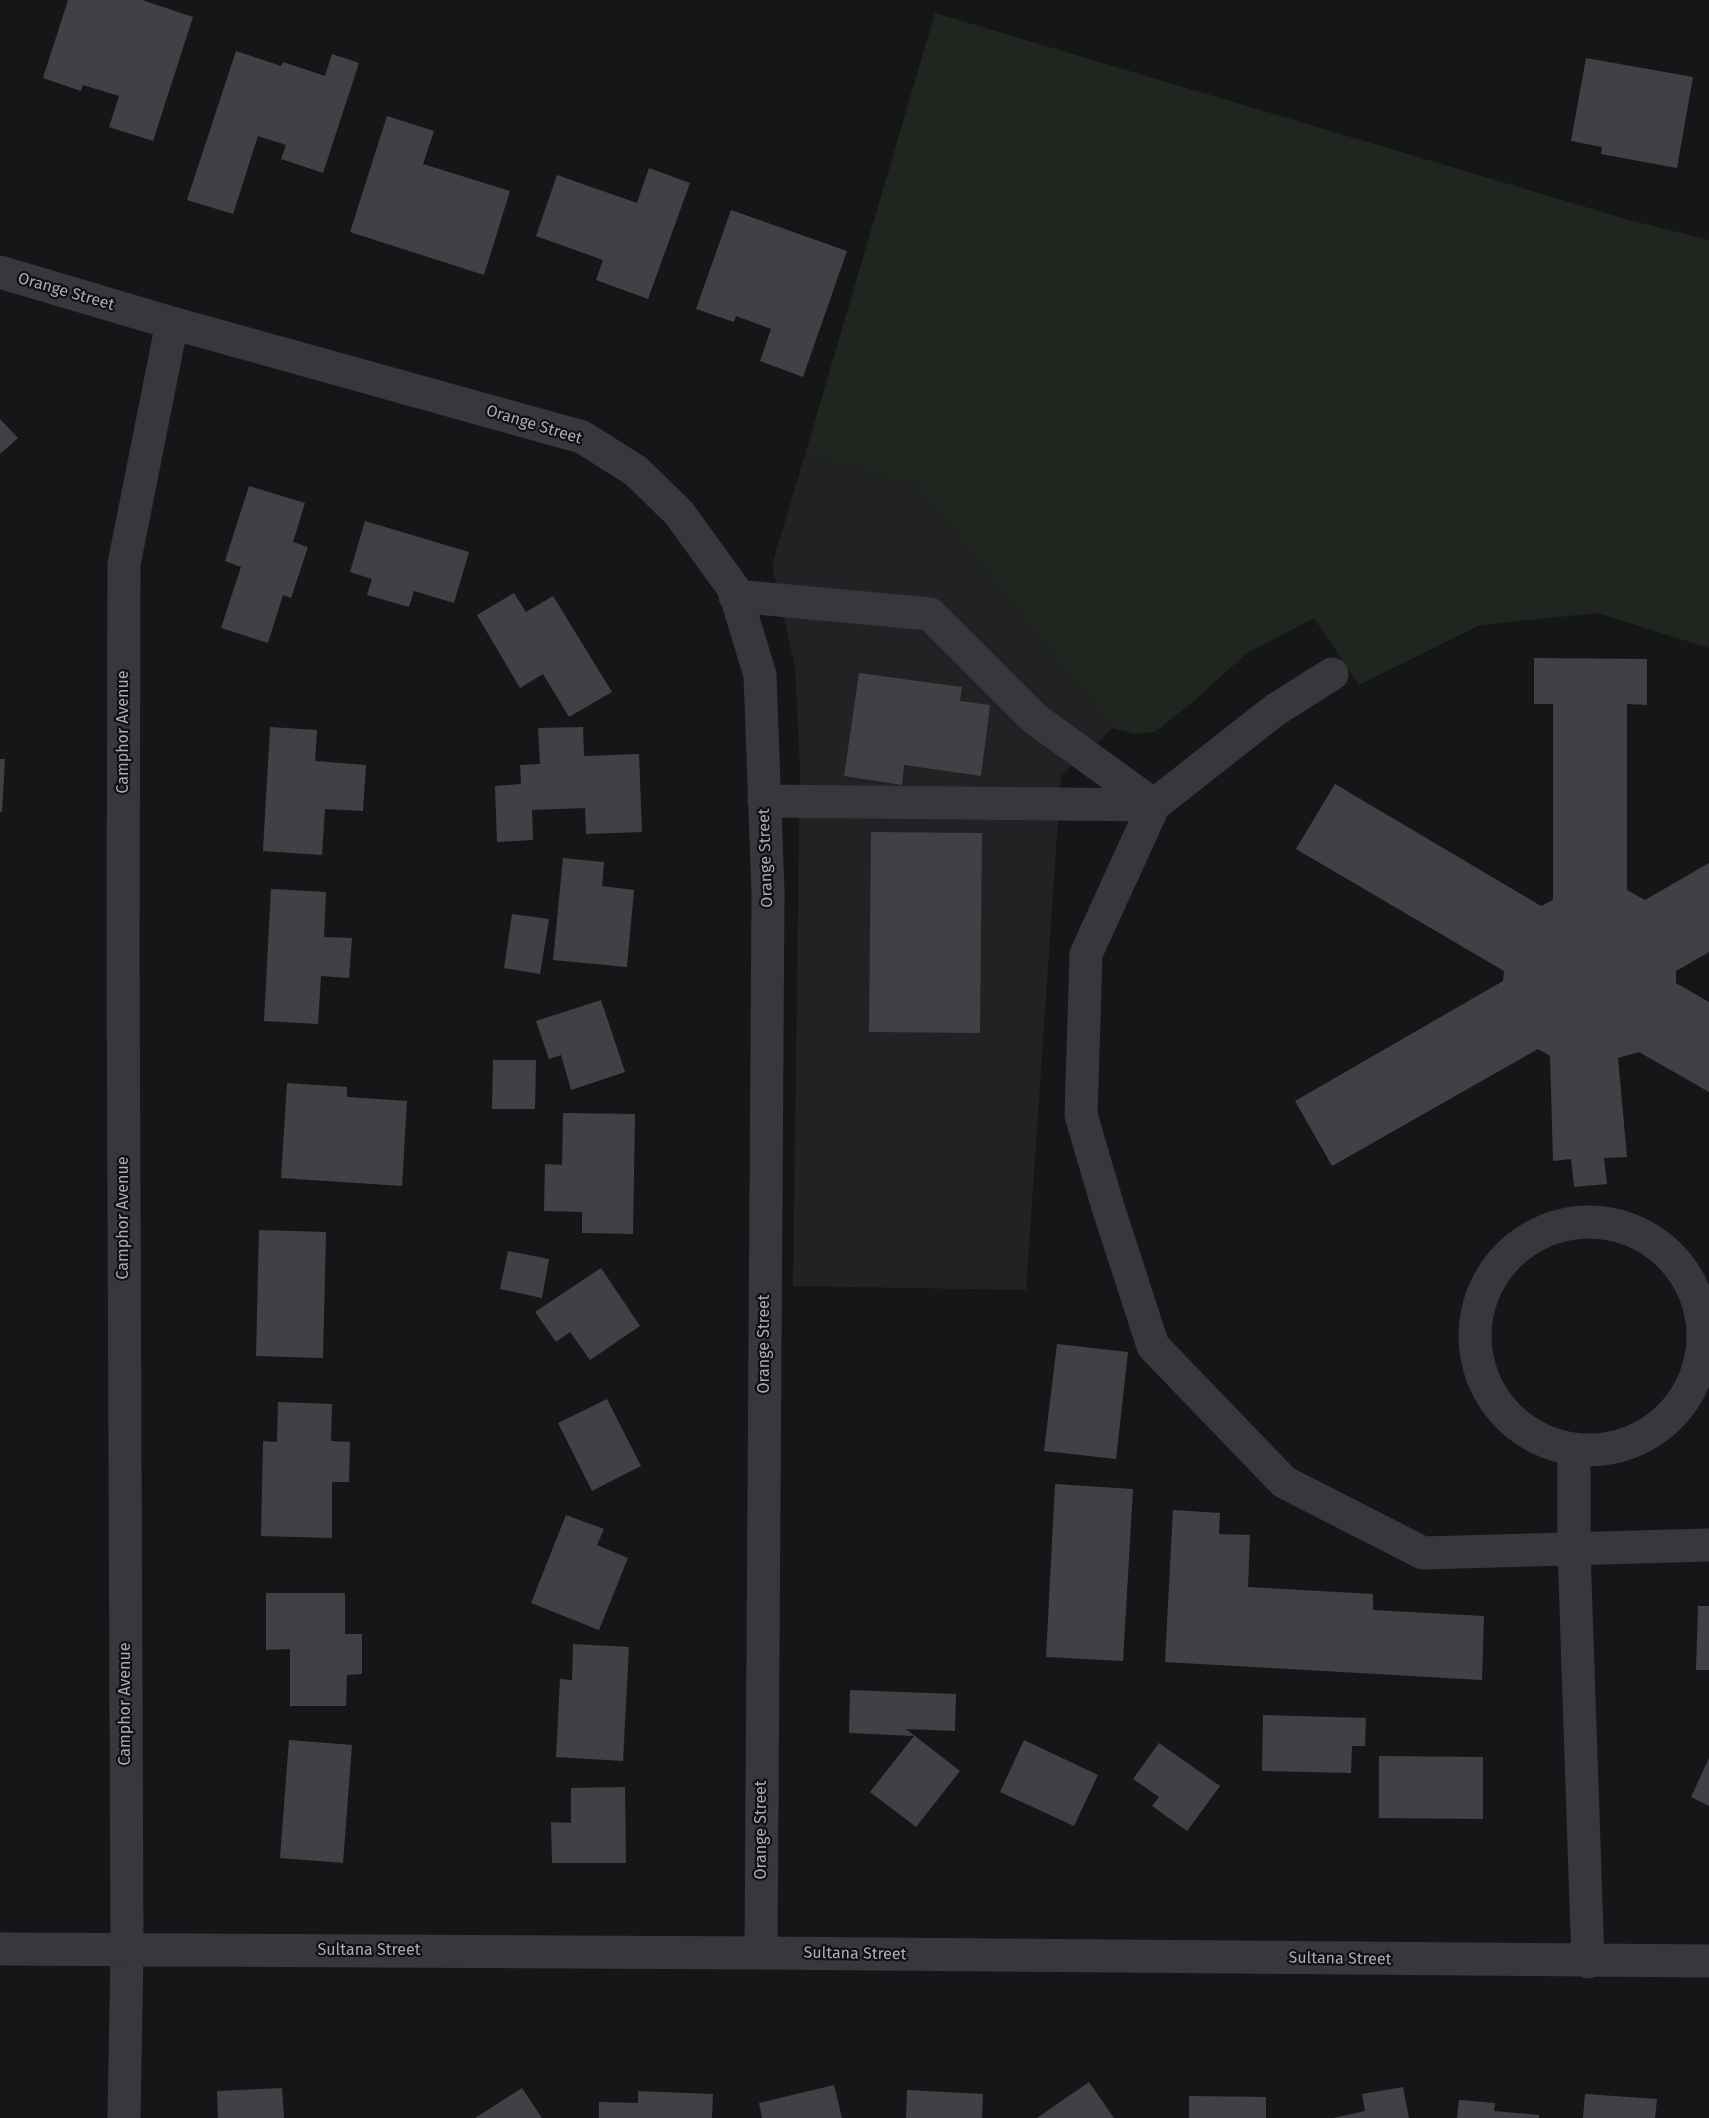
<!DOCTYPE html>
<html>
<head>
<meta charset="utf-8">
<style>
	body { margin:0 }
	canvas { display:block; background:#161618 }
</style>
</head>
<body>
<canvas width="1709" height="2118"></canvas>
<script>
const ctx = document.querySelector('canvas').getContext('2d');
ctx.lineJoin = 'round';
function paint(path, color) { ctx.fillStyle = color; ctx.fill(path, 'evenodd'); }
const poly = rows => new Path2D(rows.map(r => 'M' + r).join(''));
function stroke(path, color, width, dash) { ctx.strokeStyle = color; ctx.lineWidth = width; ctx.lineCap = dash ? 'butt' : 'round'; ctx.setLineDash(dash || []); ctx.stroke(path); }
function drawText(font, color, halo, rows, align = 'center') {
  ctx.font = font + ' "Fira Sans",sans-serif'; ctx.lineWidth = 4.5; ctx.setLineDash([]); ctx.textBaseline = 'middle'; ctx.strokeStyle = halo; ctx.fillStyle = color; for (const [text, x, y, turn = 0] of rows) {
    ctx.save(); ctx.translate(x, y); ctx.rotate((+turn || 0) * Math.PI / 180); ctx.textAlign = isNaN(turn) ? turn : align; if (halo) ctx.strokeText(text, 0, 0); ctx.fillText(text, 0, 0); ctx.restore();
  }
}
paint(poly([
	[805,455,916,485,1113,728,1061,776,1026,1290,793,1286,800,766,795,667,772,565]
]), '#222225');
paint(poly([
	[935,13,1629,220,1709,240,1709,648,1598,613,1480,625,1359,685,1314,618,1247,653,1195,700,1155,732,1135,734,1113,728,916,485,805,455]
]), '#1e261f');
paint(poly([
	[68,0,142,0,193,17,153,141,109,127,119,96,83,85,81,91,43,78],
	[236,51,281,66,283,62,325,76,332,54,359,63,323,173,281,159,286,145,258,136,233,214,187,200],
	[1586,58,1693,77,1677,168,1601,154,1602,147,1571,141],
	[387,116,434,131,423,164,510,191,484,275,350,232],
	[649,168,690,183,648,299,596,280,603,260,536,236,557,175,637,203],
	[731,210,847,251,803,377,760,361,771,329,736,316,734,322,696,309],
	[0,419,18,438,0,454],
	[249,486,305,503,293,542,308,547,291,598,283,595,268,643,221,628,241,567,225,561],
	[365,521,469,552,454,603,414,591,409,607,367,595,372,579,350,572],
	[514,593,526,612,553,596,612,692,569,717,543,674,520,688,477,615],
	[1534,658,1647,659,1647,705,1627,704,1627,890,1645,900,1709,863,1709,952,1676,971,1676,983,1709,1002,1709,1092,1639,1052,1618,1058,1627,1157,1604,1158,1607,1184,1574,1187,1571,1159,1553,1161,1550,1056,1538,1049,1332,1166,1295,1101,1503,981,1504,971,1296,849,1335,784,1541,906,1553,900,1553,704,1534,704],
	[859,673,962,687,960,701,990,705,981,776,904,765,902,785,844,776],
	[270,727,317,730,315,761,366,765,363,811,325,809,322,855,263,851],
	[583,727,584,756,639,754,642,832,586,834,585,808,532,810,533,840,497,842,495,786,521,784,520,765,540,764,538,728],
	[0,759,5,759,2,812,0,812],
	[871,832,982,833,980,1033,869,1032],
	[563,858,604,862,602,886,634,890,627,967,553,960],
	[271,889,326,892,324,937,352,938,349,978,321,976,318,1024,264,1021],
	[512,914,549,919,540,974,504,968],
	[601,1000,625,1072,571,1090,561,1055,549,1059,536,1021],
	[493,1060,536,1060,535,1109,492,1109],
	[287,1083,347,1087,347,1097,407,1101,402,1186,281,1178],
	[563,1113,635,1114,633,1234,582,1233,582,1212,544,1211,545,1164,562,1165],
	[259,1230,326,1232,323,1358,256,1356],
	[508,1251,549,1259,542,1298,500,1289],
	[601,1268,640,1326,590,1360,570,1332,556,1342,535,1312],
	[1057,1344,1128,1352,1116,1459,1044,1451],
	[607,1399,641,1466,592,1491,558,1423],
	[278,1402,332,1404,331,1441,350,1442,349,1482,332,1482,332,1538,261,1536,263,1441,277,1442],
	[1055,1484,1133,1489,1123,1661,1046,1657],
	[1173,1510,1220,1513,1219,1534,1250,1535,1248,1587,1373,1594,1373,1610,1484,1616,1482,1680,1165,1662],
	[566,1515,604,1529,597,1545,628,1558,599,1630,531,1603],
	[266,1593,345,1593,345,1634,362,1634,362,1674,347,1675,346,1706,290,1706,290,1649,266,1650],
	[1698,1606,1709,1606,1709,1670,1696,1670],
	[573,1644,629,1647,623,1761,556,1757,560,1679,572,1680],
	[850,1690,956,1694,955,1731,906,1729,960,1771,916,1827,870,1792,914,1736,849,1733],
	[1263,1715,1366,1718,1365,1746,1352,1746,1351,1773,1262,1771],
	[289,1740,352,1745,343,1863,280,1858],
	[1024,1740,1098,1775,1074,1826,1000,1792],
	[1159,1743,1220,1786,1187,1831,1152,1806,1159,1797,1133,1779],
	[1379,1756,1483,1757,1483,1819,1379,1818],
	[1709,1758,1709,1806,1691,1797],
	[625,1787,626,1863,552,1863,551,1822,571,1823,571,1788],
	[1089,2082,1114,2118,1037,2118],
	[834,2085,842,2118,762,2118,759,2103],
	[1403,2087,1409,2118,1333,2118,1365,2111,1362,2094],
	[282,2088,284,2118,218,2118,217,2091],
	[522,2088,542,2118,475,2118],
	[907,2090,983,2094,982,2118,906,2118],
	[638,2091,713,2094,712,2118,599,2118,599,2102,638,2103],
	[1585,2094,1657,2099,1655,2118,1583,2118],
	[1189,2096,1266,2097,1266,2118,1189,2118],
	[1459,2100,1495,2103,1494,2111,1539,2115,1539,2118,1457,2118]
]), '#404145');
stroke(poly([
	[0,272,172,323,582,437,636,471,679,513,734,589,760,675,768,892,761,1953],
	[735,596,930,614,1034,718,1154,805],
	[1332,674,1275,710,1154,805,1086,954,1081,1115,1108,1207,1153,1346,1284,1482,1423,1553,1709,1545],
	[764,801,1154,805],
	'1475 1336a114 114 0 1 1 228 0a114 114 0 1 1-228 0Z',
	[1574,1449,1574,1550,1588,1962],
	[0,1949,761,1953,1709,1961],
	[124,2118,127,1950,123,952,124,564,172,323]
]), '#37383d', 33);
drawText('16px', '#a8adb8', '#111113', [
	["Orange Street",66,292,16],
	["Orange Street",534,425,17],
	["Camphor Avenue",124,732,-90],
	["Orange Street",766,858,-92],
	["Camphor Avenue",124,1218,-90],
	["Orange Street",765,1344,-90],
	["Camphor Avenue",126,1704,-90],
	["Orange Street",762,1830,-90],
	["Sultana Street",369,1951],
	["Sultana Street",855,1954,1],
	["Sultana Street",1340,1959,1]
]);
</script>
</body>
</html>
